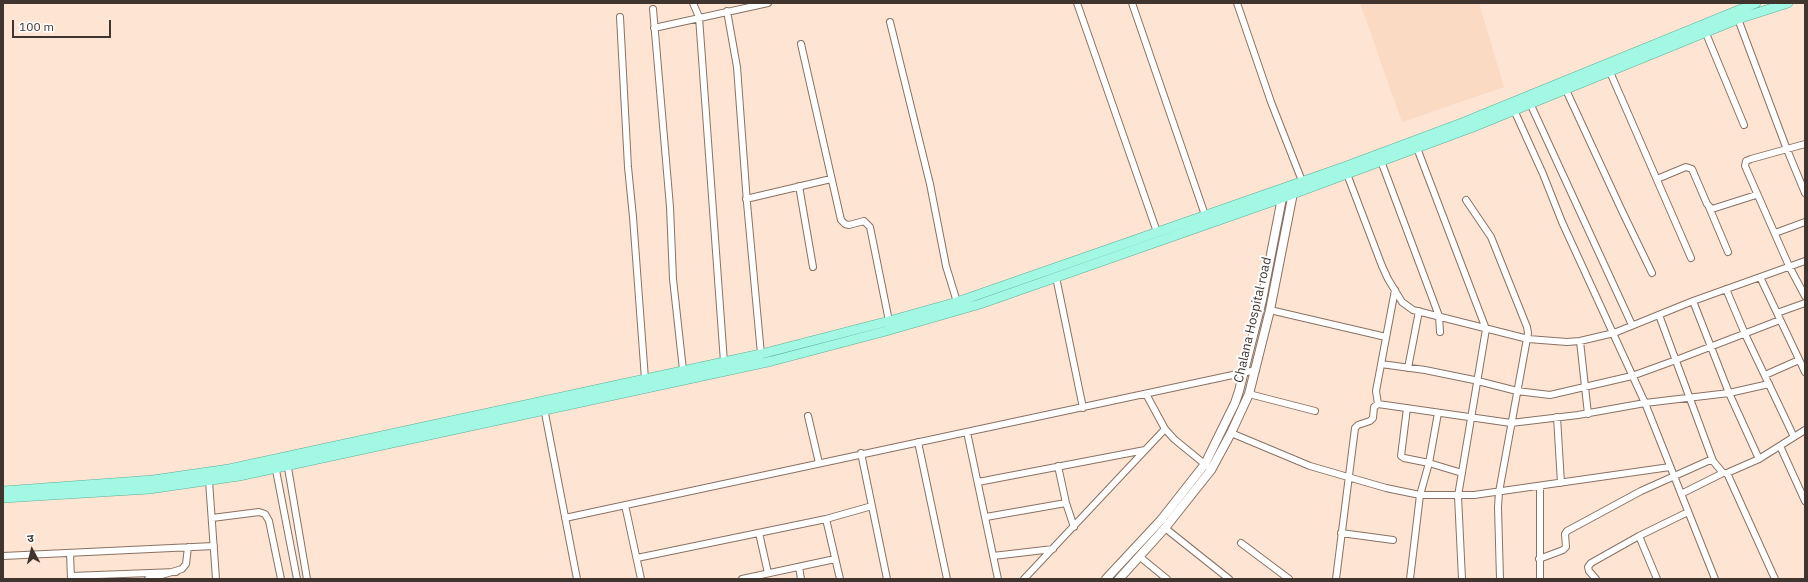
<!DOCTYPE html>
<html>
<head>
<meta charset="utf-8">
<style>
	body { margin:0 }
	#map { position:relative; width:1808px; height:582px; overflow:hidden; background:#fee4d3; font-family:"IBM Plex Sans","Noto Sans Devanagari",sans-serif }
	canvas { display:block }
	.frame { position:absolute; inset:0; border:4px solid #3f352e; pointer-events:none }
	.north { position:absolute; left:12px; top:530px; width:40px; height:40px; -webkit-text-stroke:3px #fff; paint-order:stroke; rotate:353deg; font-size:11px; font-weight:700; line-height:16px; text-align:center; color:#3f352e }
	.north::after { content:''; display:block; margin:auto; width:14px; height:18px; background:#3f352e; clip-path:polygon(50% 0,100% 100%,50% 72%,0 100%) }
	.scale { position:absolute; left:12px; top:20px; width:99px; height:18px; box-sizing:border-box; border:2px solid #3f352e; border-top:0; padding-left:5px; font-size:12px; line-height:14px; white-space:nowrap; color:#3f352e; -webkit-text-stroke:3px #fff; paint-order:stroke }
</style>
</head>
<body>
<div id="map">
<canvas width="1808" height="582"></canvas>
<div class="frame"></div>
<div class="north">उ</div>
<div class="scale">100 m</div>
</div>
<script>
const ctx = document.querySelector('canvas').getContext('2d');
ctx.lineJoin = 'round';
function paint(path, color) { ctx.fillStyle = color; ctx.fill(path, 'evenodd'); }
const poly = rows => new Path2D(rows.map(r => 'M' + r).join(''));
function stroke(path, color, width, dash) { ctx.strokeStyle = color; ctx.lineWidth = width; ctx.lineCap = dash ? 'butt' : 'round'; ctx.setLineDash(dash || []); ctx.stroke(path); }
function drawText(font, color, halo, rows, align = 'center') {
  ctx.font = font + ' "IBM Plex Sans",sans-serif'; ctx.lineWidth = 4; ctx.setLineDash([]); ctx.textBaseline = 'middle'; ctx.strokeStyle = halo; ctx.fillStyle = color; for (const [text, x, y, turn = 0] of rows) {
    ctx.save(); ctx.translate(x, y); ctx.rotate((+turn || 0) * Math.PI / 180); ctx.textAlign = isNaN(turn) ? turn : align; if (halo) ctx.strokeText(text, 0, 0); ctx.fillText(text, 0, 0); ctx.restore();
  }
}
paint(poly([
	[1360,3,1479,3,1504,87,1402,122]
]), '#fbdac4');
const street = poly([
	[693,3,699,17,724,362],
	[1077,3,1157,232],
	[1132,3,1205,215],
	[1237,3,1271,102,1302,181],
	[653,9,670,207,673,279,683,370],
	[727,11,737,67,747,203,761,354],
	[620,17,628,167,633,217,645,379],
	[1738,19,1786,147,1805,193],
	[890,22,930,184,946,266,957,302],
	[654,28,768,3],
	[1705,31,1744,125],
	[801,44,841,220,845,224,849,225,864,221,870,227,889,321],
	[1610,72,1691,258],
	[1566,90,1622,211,1652,273],
	[1529,101,1632,325],
	[1514,110,1543,174,1562,222,1645,403,1715,579],
	[1805,144,1751,159,1746,161,1745,166,1789,266,1805,296],
	[1417,148,1486,329,1458,496,1462,579],
	[1381,161,1439,316,1440,332],
	[1347,174,1382,266,1388,279,1402,302,1413,310,1528,339,1567,342,1580,341,1614,333,1693,301,1805,261],
	[1657,179,1681,169,1686,167,1692,169,1707,204,1712,209,1756,195],
	[799,186,813,267],
	[746,199,831,179],
	[1466,200,1491,237,1527,327,1528,333,1499,492,1498,507,1500,579],
	[1709,207,1728,252],
	[1775,233,1805,222],
	[1056,277,1083,408],
	[1760,277,1805,372],
	[1726,289,1745,334,1794,437],
	[1693,301,1729,393,1759,459],
	[1270,310,1386,337],
	[1777,313,1805,303],
	[1659,315,1713,461],
	[1580,341,1588,414],
	[1381,364,1425,370,1474,380,1517,391,1550,395,1632,376,1676,360,1780,320],
	[1408,368,1419,311],
	[1765,375,1799,360],
	[1146,394,1165,429,1174,439,1207,466],
	[1249,394,1315,411],
	[1378,404,1376,391,1395,290],
	[544,408,577,579],
	[1407,408,1401,456,1404,458,1429,463,1462,473],
	[808,416,819,463],
	[1557,417,1561,483],
	[967,432,998,579],
	[1231,433,1310,466,1386,488,1420,495,1474,495,1670,467],
	[918,442,947,579],
	[1780,446,1805,501],
	[861,453,887,579],
	[287,462,307,579],
	[275,465,297,579],
	[1058,466,1066,503,1074,527],
	[1727,473,1775,579],
	[209,481,216,579],
	[978,482,1145,450],
	[1540,486,1540,579],
	[1681,494,1723,473],
	[625,505,641,579],
	[986,517,1066,503],
	[212,518,259,512,265,514,269,521,281,579],
	[565,518,1256,370],
	[826,519,840,579],
	[1165,528,1229,579],
	[759,533,768,573],
	[1341,533,1393,540],
	[1639,536,1657,579],
	[1241,543,1289,579],
	[70,553,71,579],
	[3,556,214,546],
	[993,556,1053,549],
	[1140,557,1167,579],
	[637,558,826,519,872,506],
	[1539,559,1563,550,1566,547,1565,534,1567,531,1641,491,1708,461,1713,461,1723,473,1727,473,1759,459,1805,430],
	[799,567,801,579],
	[71,576,176,572],
	[148,579,182,569,186,564,188,547],
	[742,579,835,559],
	[1024,579,1165,429],
	[1336,579,1355,428,1358,425,1370,421,1373,418,1374,407,1378,404,1511,423,1578,415,1645,403,1729,393,1769,384],
	[1410,579,1420,495,1429,463,1438,413],
	[1596,579,1589,571,1588,567,1591,563,1639,536,1688,512]
]);
const secondary = poly([
	[1106,579,1161,520,1205,464,1235,403,1239,391,1262,300,1282,198,1282,193],
	[1119,579,1165,528,1211,470,1231,433,1249,394,1270,310,1294,188]
]);
const primary = poly([
	[3,491,153,480,229,469,761,354,889,321,957,302,1344,167,1462,123,1756,3],
	[3,498,149,489,239,476,772,361,886,331,980,304,1282,198,1473,127,1738,19,1788,3]
]);
stroke(street, '#897263', 8);
stroke(secondary, '#897263', 10);
stroke(primary, '#58b198', 10);
stroke(street, '#fff', 6);
stroke(secondary, '#fff', 8);
stroke(primary, '#a3f8e3', 9);
drawText('13px', '#3f352e', '#fff', [
	["Chalana Hospital road",1253,320,-77]
]);
</script>
</body>
</html>
